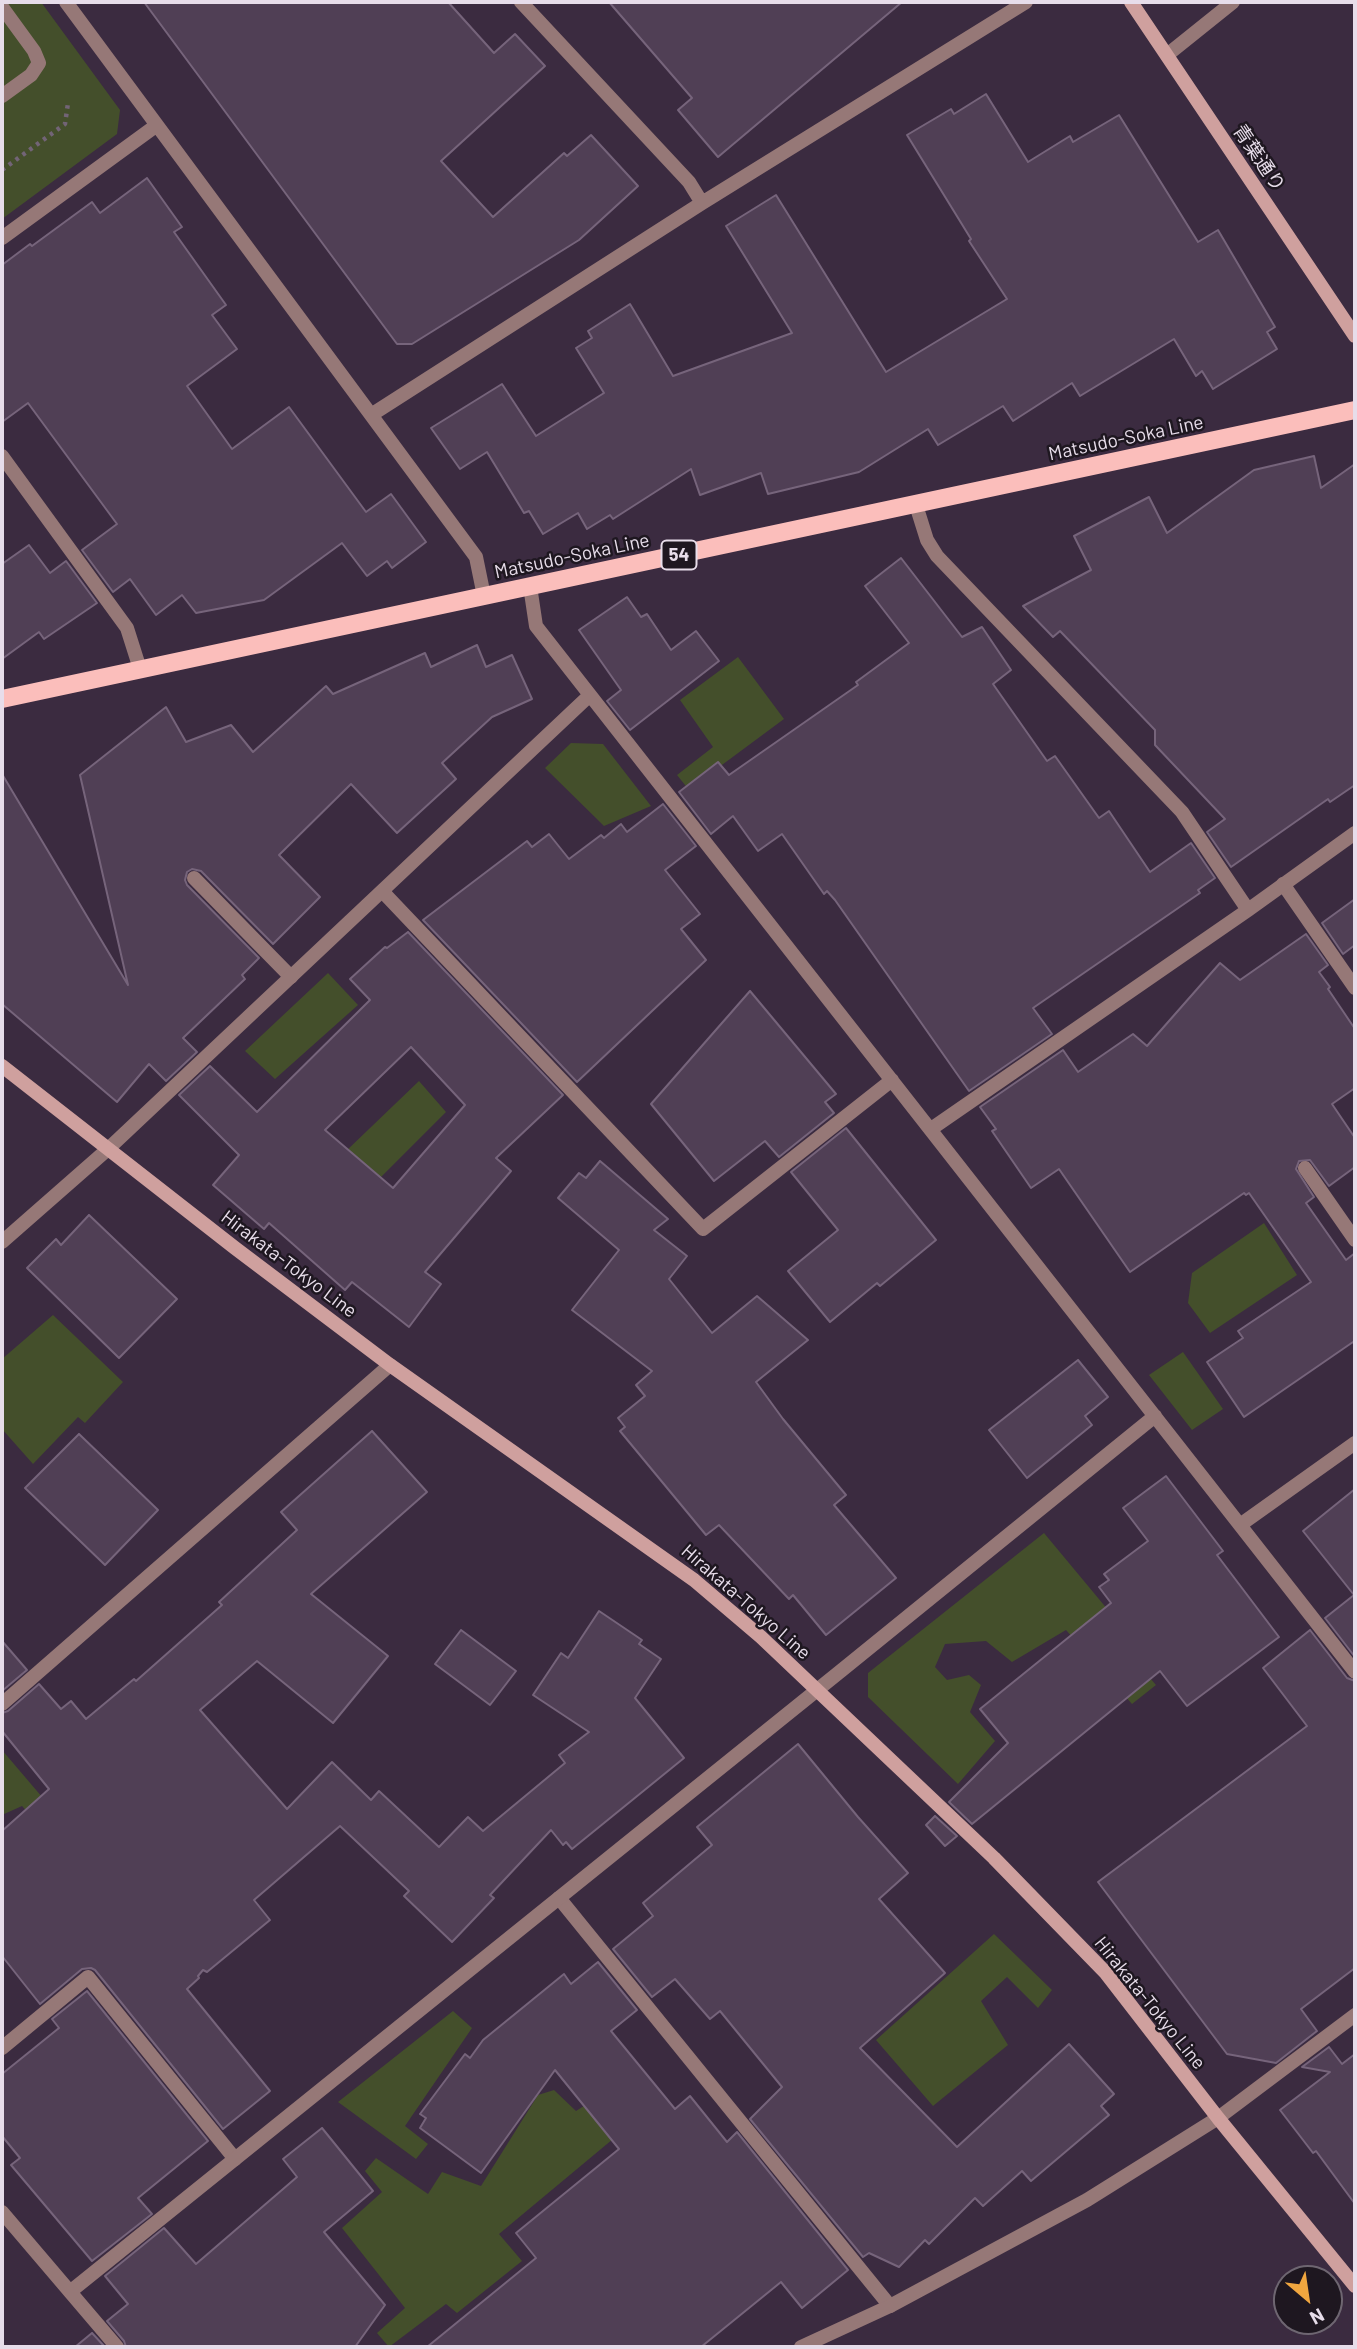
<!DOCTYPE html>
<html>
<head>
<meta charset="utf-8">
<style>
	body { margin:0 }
	#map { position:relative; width:1357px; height:2349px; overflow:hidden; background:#3b2b40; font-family:Barlow,sans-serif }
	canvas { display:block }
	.frame { position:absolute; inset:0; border:4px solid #e7ddea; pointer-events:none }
	.north { position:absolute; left:1273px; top:2265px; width:70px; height:70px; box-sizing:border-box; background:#1e1720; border:2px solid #6e6671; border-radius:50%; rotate:151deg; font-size:19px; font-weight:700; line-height:28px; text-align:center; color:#e7ddea }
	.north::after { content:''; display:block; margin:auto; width:24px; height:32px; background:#f0a63f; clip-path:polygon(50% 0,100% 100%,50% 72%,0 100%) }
</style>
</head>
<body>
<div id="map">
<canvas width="1357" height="2349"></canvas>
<div class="frame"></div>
<div class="north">N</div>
</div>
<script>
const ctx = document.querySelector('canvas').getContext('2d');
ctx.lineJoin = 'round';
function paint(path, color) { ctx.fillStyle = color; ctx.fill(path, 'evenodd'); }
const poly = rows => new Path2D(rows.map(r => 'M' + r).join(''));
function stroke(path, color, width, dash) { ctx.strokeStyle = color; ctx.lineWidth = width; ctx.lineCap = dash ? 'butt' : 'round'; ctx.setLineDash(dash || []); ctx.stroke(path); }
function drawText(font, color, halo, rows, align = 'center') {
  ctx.font = font + ' Barlow,"Noto Sans JP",sans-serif'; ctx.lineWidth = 5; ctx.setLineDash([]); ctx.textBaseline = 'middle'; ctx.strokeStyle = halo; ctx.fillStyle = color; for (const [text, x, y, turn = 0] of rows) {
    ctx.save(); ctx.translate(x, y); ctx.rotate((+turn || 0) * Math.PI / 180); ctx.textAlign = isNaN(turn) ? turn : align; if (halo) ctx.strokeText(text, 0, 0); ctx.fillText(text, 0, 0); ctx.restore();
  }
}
paint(poly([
	[2,2,41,2,120,110,117,134,2,219],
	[738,657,784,719,703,779,701,805,677,775,713,747,680,700],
	[571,743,603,744,651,806,604,826,545,768],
	[328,973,358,1005,275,1079,245,1051],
	[419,1081,446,1112,376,1182,345,1152],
	[1264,1223,1297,1275,1210,1333,1188,1303,1192,1273],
	[53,1315,123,1382,85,1423,78,1417,33,1464,2,1429,2,1359],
	[1183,1352,1223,1409,1192,1430,1149,1375],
	[1044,1533,1133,1640,1124,1648,1156,1685,1132,1704,1066,1630,1012,1662,986,1641,945,1644,935,1667,947,1680,969,1675,981,1685,970,1712,995,1741,958,1784,868,1697,868,1673],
	[2,1750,100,1865,87,1877,22,1806,2,1815],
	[994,1934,1052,1990,1038,2008,1007,1977,981,2001,1008,2045,933,2106,876,2040],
	[453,2011,472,2028,405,2126,428,2144,416,2159,338,2102],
	[554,2090,576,2111,590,2102,619,2134,499,2234,522,2261,457,2313,446,2304,389,2347,377,2333,405,2308,342,2228,382,2192,365,2171,376,2158,428,2194,442,2172,481,2186,538,2095]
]), '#444f2b');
const building = poly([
	[144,2,448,2,494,53,515,34,545,66,441,161,493,217,564,153,567,156,591,135,638,186,579,240,412,344,397,344,144,2],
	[609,2,902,2,718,157,678,110,692,98,609,2],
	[986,94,1028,162,1070,136,1073,142,1119,115,1198,242,1218,230,1275,327,1267,332,1277,349,1213,389,1202,371,1196,376,1174,339,1080,396,1072,383,1013,421,1003,406,938,445,928,429,859,472,768,494,761,473,700,495,691,469,613,519,610,515,587,529,578,513,543,534,529,511,524,513,487,452,460,469,431,428,502,384,536,436,604,393,576,348,592,338,588,331,630,304,673,376,792,333,726,226,776,195,886,372,1007,299,969,241,971,239,907,135,951,109,954,114,986,94],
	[147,178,182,227,174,232,226,305,212,315,237,349,187,386,232,449,289,407,366,512,391,494,426,542,392,568,387,561,367,576,342,543,264,600,196,613,182,595,156,615,130,579,113,592,82,550,117,524,28,403,2,422,2,265,30,244,32,246,92,202,100,213,147,178],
	[1314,456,1321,488,1355,464,1355,785,1330,802,1328,799,1231,867,1207,832,1225,819,1155,745,1155,730,1060,631,1053,637,1023,606,1091,570,1074,536,1149,497,1167,533,1254,470,1314,456],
	[29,545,50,573,66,561,97,603,44,639,39,632,2,659,2,564,29,545],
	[901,558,962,637,982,627,1011,670,993,684,1047,761,1055,756,1099,818,1109,811,1150,872,1191,843,1215,878,1198,890,1200,893,1033,1008,1052,1034,969,1091,835,900,827,891,824,894,782,834,758,851,733,816,711,834,679,792,718,762,729,775,858,685,856,682,909,643,865,586,901,558],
	[627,597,641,617,647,614,671,650,696,631,719,661,630,730,607,701,621,690,579,630,627,597],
	[477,645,486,667,512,655,532,699,492,717,442,763,456,779,397,833,351,784,279,855,320,897,273,944,201,871,192,869,187,872,185,880,187,885,259,958,242,975,245,979,183,1038,197,1052,166,1081,149,1064,117,1102,2,1004,2,774,128,985,80,775,166,707,186,742,231,725,253,752,326,686,333,694,425,653,431,667,477,645],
	[663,804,696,846,665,870,700,914,681,929,706,960,577,1082,423,920,527,841,532,847,549,834,569,859,601,835,604,838,621,824,627,832,663,804],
	[1355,899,1355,945,1343,954,1322,923,1355,899],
	[408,932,563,1095,496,1158,511,1171,425,1272,441,1284,409,1327,352,1282,345,1290,269,1223,264,1229,213,1185,239,1155,179,1095,210,1066,257,1112,370,1000,350,979,385,947,387,948,408,932],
	[411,1047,465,1105,393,1188,325,1130,411,1047],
	[1306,934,1328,965,1319,972,1330,987,1328,989,1355,1029,1355,1088,1332,1104,1355,1138,1355,1167,1329,1186,1310,1160,1299,1161,1296,1169,1314,1197,1306,1203,1346,1260,1355,1253,1355,1345,1353,1342,1244,1417,1207,1362,1243,1338,1238,1331,1311,1282,1249,1193,1246,1195,1244,1193,1130,1272,1059,1169,1031,1188,992,1131,996,1129,980,1107,1063,1050,1078,1072,1133,1034,1147,1046,1220,963,1240,980,1306,934],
	[750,991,836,1094,825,1102,834,1113,779,1157,765,1141,714,1181,651,1104,750,991],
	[846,1128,936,1240,880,1286,877,1283,830,1322,788,1271,838,1230,791,1172,846,1128],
	[600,1161,668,1219,654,1230,687,1256,669,1279,712,1333,757,1296,808,1340,756,1382,783,1419,846,1495,834,1505,896,1578,826,1635,793,1595,789,1599,719,1525,706,1535,620,1431,625,1427,618,1418,645,1396,636,1385,652,1371,572,1310,619,1250,558,1198,579,1173,586,1178,600,1161],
	[89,1215,177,1299,119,1358,27,1268,56,1239,61,1245,89,1215],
	[1078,1360,1108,1397,1085,1416,1092,1425,1027,1478,989,1430,1078,1360],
	[372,1431,427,1492,311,1594,388,1656,333,1723,257,1661,200,1710,287,1809,332,1762,371,1800,379,1791,439,1847,468,1817,483,1831,565,1763,559,1755,589,1732,533,1695,561,1653,568,1658,599,1611,642,1640,639,1644,661,1659,635,1698,684,1758,572,1849,566,1842,563,1845,551,1830,490,1895,494,1898,452,1942,404,1896,409,1891,340,1826,254,1900,270,1920,207,1972,203,1970,198,1976,199,1978,187,1989,270,2091,223,2129,95,1970,91,1968,82,1969,40,2004,2,1956,2,1831,49,1789,2,1731,2,1713,8,1711,39,1684,61,1709,71,1701,86,1719,134,1679,136,1681,222,1605,219,1602,297,1530,281,1512,372,1431],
	[79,1434,158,1510,105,1565,25,1488,79,1434],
	[1166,1476,1223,1551,1217,1555,1279,1637,1187,1706,1160,1671,972,1824,949,1802,1008,1743,980,1709,1111,1603,1099,1587,1109,1580,1104,1574,1148,1541,1123,1508,1166,1476],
	[1355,1489,1355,1657,1325,1618,1354,1595,1303,1531,1355,1489],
	[461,1630,516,1671,490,1705,435,1664,461,1630],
	[1310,1630,1347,1678,1355,1681,1355,1968,1301,2009,1317,2031,1276,2063,1227,2054,1098,1882,1307,1726,1263,1668,1310,1630],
	[2,1641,27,1670,2,1691,2,1641],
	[798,1744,858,1817,908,1873,879,1899,945,1973,860,2048,957,2147,1069,2044,1114,2094,1101,2106,1109,2115,1031,2181,1022,2171,983,2206,975,2198,929,2244,925,2240,899,2267,869,2253,863,2257,750,2119,782,2087,720,2011,710,2019,675,1979,652,1997,613,1949,653,1916,643,1903,712,1845,697,1827,798,1744],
	[935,1816,957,1836,945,1846,926,1825,935,1816],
	[598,1962,637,2010,611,2031,675,2109,690,2096,727,2142,737,2132,848,2270,802,2308,781,2282,701,2347,427,2347,536,2258,516,2233,619,2149,555,2070,481,2173,420,2128,426,2118,420,2114,465,2054,470,2058,483,2040,564,1974,571,1984,598,1962],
	[87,1991,208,2141,138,2198,152,2214,92,2261,11,2165,20,2158,2,2136,2,2074,59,2028,52,2019,87,1991],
	[1329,2047,1342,2064,1355,2054,1355,2204,1316,2151,1313,2153,1280,2110,1330,2072,1302,2067,1329,2047],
	[322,2128,373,2191,324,2232,385,2305,355,2347,126,2347,124,2341,107,2321,128,2304,105,2276,164,2228,196,2264,297,2177,283,2159,322,2128],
	[92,2333,105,2347,75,2347,92,2333]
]);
paint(building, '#503f55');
stroke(building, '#76647b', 2);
stroke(poly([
	[2,170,65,124,68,103]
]), '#726476', 4.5, [3.5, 5]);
stroke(poly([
	[2,7,34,51,39,63,31,75,2,96],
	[194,878,291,977],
	[1283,884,1355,988],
	[1305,1168,1355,1240],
	[559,1898,890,2306],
	[2,2048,88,1977,235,2159]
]), '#967877', 14);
stroke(poly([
	[66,2,476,557,484,596],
	[521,2,689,182,702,203],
	[1167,55,1233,2],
	[2,238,157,125],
	[371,415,702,203,1026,2],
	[2,456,127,628,140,669],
	[916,505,927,540,937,556,1182,812,1248,910],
	[530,586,536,626,1355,1672],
	[382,891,703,1229,892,1080],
	[931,1129,1248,910,1355,833],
	[2,1242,108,1149,590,695],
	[1240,1525,1355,1443],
	[2,1704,390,1365],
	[2,2212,117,2347],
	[71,2291,842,1670,1155,1416],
	[801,2347,890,2306,1087,2200,1218,2118,1355,2015]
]), '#967877', 14);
stroke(poly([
	[1131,2,1355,336],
	[2,1066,235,1248,390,1365,694,1580,761,1637,994,1858,1105,1972,1218,2118,1355,2286]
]), '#cfa09e', 14);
stroke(poly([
	[2,699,1355,410]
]), '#fbbebb', 18);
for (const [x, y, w] of [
	[679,555,35]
]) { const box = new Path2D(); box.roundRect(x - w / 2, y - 14.5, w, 29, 5); ctx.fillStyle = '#1e1720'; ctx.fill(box); stroke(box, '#e7ddea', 2); }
drawText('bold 18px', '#e7ddea', null, [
	["54",679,555]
]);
drawText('19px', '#e7ddea', '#1e1720', [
	["青葉通り",1259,158,56],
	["Matsudo-Soka Line",1126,438,-12],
	["Matsudo-Soka Line",572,556,-12],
	["Hirakata-Tokyo Line",289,1264,37],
	["Hirakata-Tokyo Line",746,1602,41],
	["Hirakata-Tokyo Line",1150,2003,51]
]);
</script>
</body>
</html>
